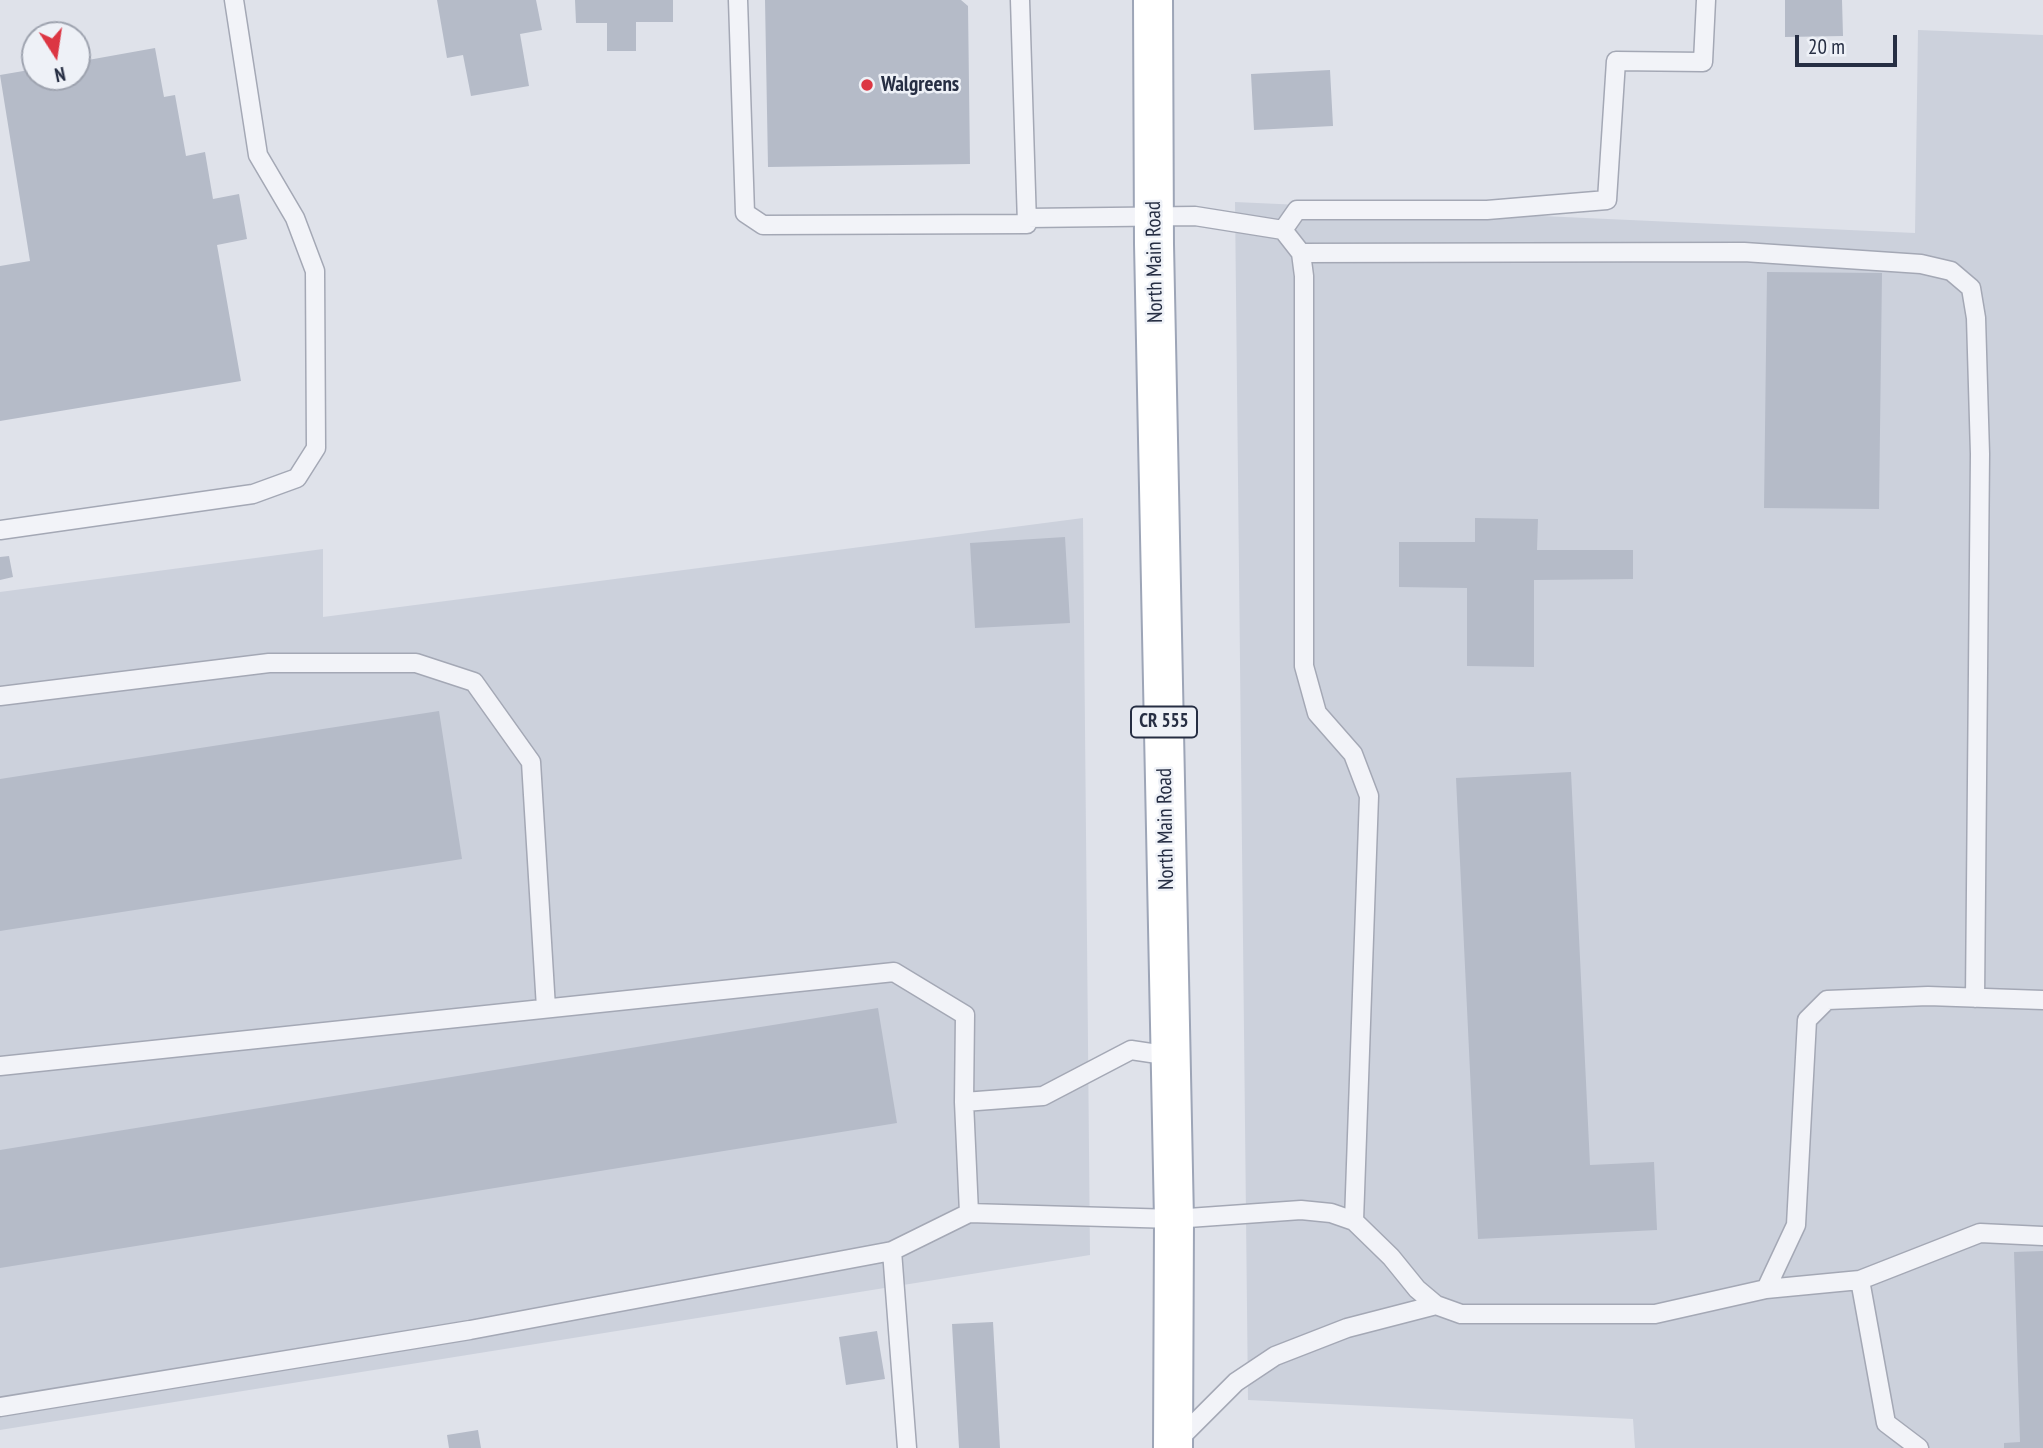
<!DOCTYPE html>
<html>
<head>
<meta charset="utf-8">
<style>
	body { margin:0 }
	#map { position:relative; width:2043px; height:1448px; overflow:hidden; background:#dfe2ea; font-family:"PT Sans Narrow",sans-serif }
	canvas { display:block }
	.north { position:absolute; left:21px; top:21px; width:70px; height:70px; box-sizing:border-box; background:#eef1f7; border:2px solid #9ea3af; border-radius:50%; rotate:168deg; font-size:19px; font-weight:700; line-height:28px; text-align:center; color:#262e43 }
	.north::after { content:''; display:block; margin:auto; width:24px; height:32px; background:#dc3643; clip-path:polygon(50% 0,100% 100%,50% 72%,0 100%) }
	.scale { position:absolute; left:1795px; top:35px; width:102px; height:32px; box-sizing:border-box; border:4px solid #262e43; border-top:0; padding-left:9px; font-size:21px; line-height:24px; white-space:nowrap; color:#262e43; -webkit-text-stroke:5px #eef1f7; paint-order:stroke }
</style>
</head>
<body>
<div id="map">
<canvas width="2043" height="1448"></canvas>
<div class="north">N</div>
<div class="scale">20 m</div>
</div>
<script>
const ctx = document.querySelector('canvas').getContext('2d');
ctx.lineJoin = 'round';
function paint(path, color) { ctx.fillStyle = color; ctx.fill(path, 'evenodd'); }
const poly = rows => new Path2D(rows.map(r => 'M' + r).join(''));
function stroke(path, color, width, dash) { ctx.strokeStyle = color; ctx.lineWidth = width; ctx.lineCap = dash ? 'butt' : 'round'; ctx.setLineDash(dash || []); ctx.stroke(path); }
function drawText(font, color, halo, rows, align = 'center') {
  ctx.font = font + ' "PT Sans Narrow",sans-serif'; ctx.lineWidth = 5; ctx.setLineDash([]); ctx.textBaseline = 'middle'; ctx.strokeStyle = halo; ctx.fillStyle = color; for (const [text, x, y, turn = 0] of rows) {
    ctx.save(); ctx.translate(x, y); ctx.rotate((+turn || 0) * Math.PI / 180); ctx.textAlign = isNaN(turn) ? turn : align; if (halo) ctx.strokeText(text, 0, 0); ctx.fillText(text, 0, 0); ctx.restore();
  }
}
paint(poly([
	[1918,30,2043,35,2043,1448,1635,1448,1633,1419,1248,1400,1235,202,1915,233],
	[1083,518,1090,1255,0,1430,0,592,323,549,323,617]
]), '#ccd1dc');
paint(poly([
	[437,0,536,0,542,30,520,34,529,86,471,96,463,55,447,58],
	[575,0,673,0,673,22,636,22,636,51,607,51,607,23,576,23],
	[765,0,961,0,968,6,970,164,768,167],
	[1785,0,1842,0,1843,36,1785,37],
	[155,48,164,97,175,95,186,156,205,152,213,199,239,194,247,239,217,245,241,381,0,421,0,266,30,261,0,75,35,69,35,77,77,77,77,62],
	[1330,70,1333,126,1254,130,1251,74],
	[1767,272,1882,273,1879,509,1764,508],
	[1475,518,1538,519,1537,550,1633,550,1633,579,1534,580,1534,667,1467,666,1467,588,1399,587,1399,542,1475,542],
	[1065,537,1070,623,975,628,970,543],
	[9,556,13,577,0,580,0,557],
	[439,711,462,859,0,931,0,779],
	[1571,772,1590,1165,1654,1162,1657,1230,1478,1239,1456,778],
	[878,1008,897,1123,0,1268,0,1150],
	[2043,1251,2043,1448,2004,1448,2004,1443,2020,1442,2014,1252],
	[993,1322,1000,1448,959,1448,952,1324],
	[877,1331,885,1379,846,1385,839,1337],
	[478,1430,481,1448,449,1448,447,1435]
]), '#b5bbc8');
const lane = poly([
	[738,0,745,213,763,225,1027,224,1020,0],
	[1027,218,1195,216,1283,230,1301,253,1304,276,1304,666,1317,713,1353,754,1369,796,1354,1221],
	[1283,230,1297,210,1487,210,1607,200,1616,61,1703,62,1706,0],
	[1301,253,1744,252,1921,264,1951,271,1971,288,1976,318,1980,454,1975,998],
	[0,530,253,494,297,478,316,448,315,271,295,218,258,155,234,0],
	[0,696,269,663,416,663,474,682,531,762,546,1008],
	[0,1066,894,972,965,1015,964,1102,1043,1096,1131,1050,1171,1056],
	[964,1102,969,1213],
	[892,1251,907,1448],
	[1860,1280,1886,1423,1919,1448],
	[1766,1289,1860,1280,1980,1233,2043,1236],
	[0,1407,470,1330,892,1251,969,1213,1174,1219,1301,1210,1331,1213,1354,1221,1391,1257,1417,1289,1436,1305,1461,1314,1655,1314,1766,1289,1796,1225,1807,1020,1827,1000,1928,996,2043,1000],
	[1178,1440,1236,1382,1275,1356,1347,1328,1436,1305]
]);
const primary = poly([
	[1153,0,1154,244,1174,1219,1173,1448]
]);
stroke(lane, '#a4a8b5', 21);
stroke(primary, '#9da5b7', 42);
stroke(lane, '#f2f3f8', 18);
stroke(primary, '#fff', 38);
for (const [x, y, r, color] of [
	[867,85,7,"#dc3643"]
]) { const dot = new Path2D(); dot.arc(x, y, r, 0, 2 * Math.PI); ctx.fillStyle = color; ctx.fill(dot); stroke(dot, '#eef1f7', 2.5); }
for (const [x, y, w] of [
	[1164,722,66]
]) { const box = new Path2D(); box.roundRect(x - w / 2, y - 15.5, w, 31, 5); ctx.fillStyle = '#eef1f7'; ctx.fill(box); stroke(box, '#262e43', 2); }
drawText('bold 19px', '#262e43', null, [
	["CR 555",1164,722]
]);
drawText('bold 21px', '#262e43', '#eef1f7', [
	["Walgreens",881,85]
], 'left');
drawText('21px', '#262e43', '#eef1f7', [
	["North Main Road",1155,262,-91],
	["North Main Road",1166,829,-91]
]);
</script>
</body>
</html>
